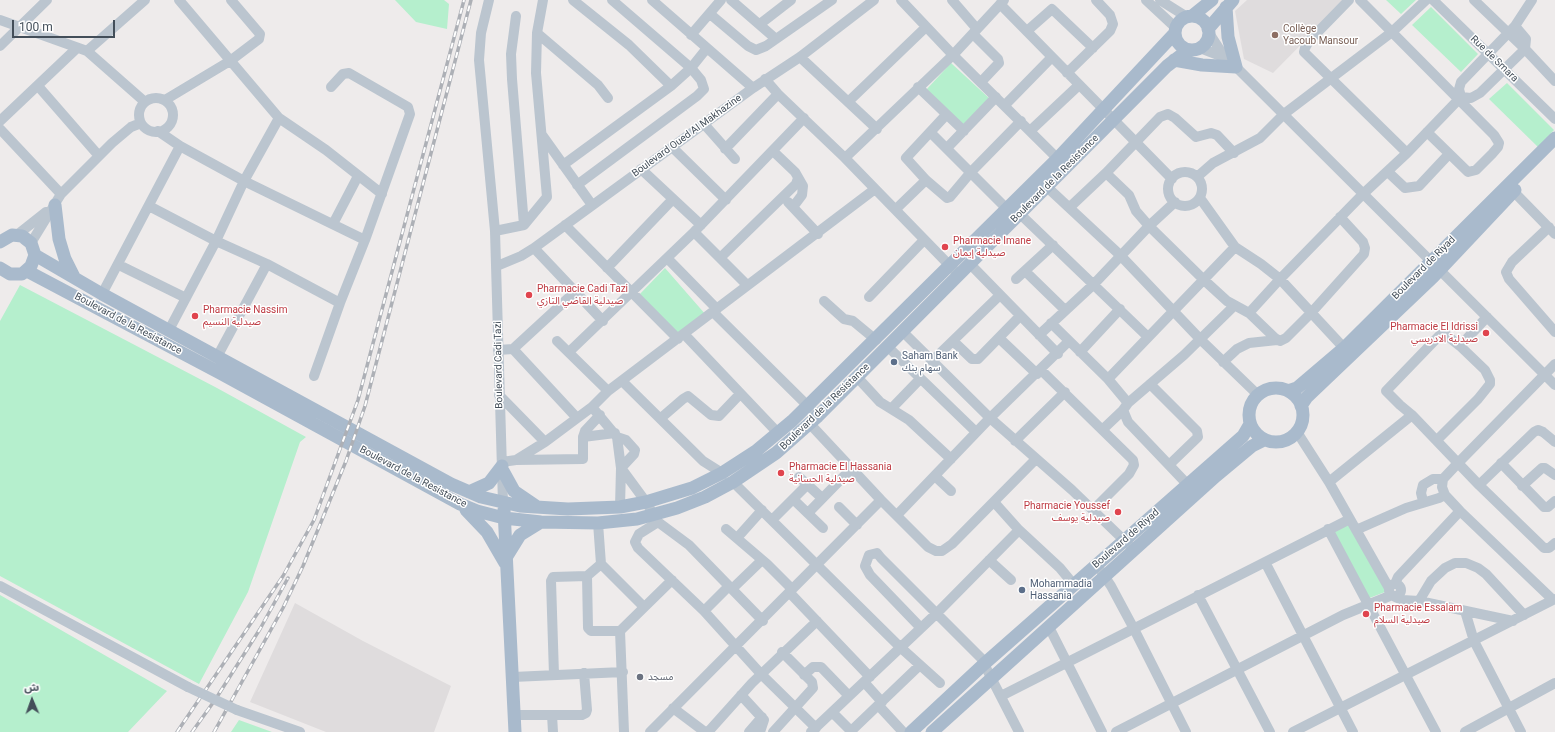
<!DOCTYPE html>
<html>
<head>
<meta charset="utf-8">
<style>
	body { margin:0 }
	#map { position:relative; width:1555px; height:732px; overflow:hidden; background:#eeebeb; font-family:Roboto,"Noto Sans Arabic",sans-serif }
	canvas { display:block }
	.north { position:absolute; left:12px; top:680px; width:40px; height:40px; -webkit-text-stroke:3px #fff; paint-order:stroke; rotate:358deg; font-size:11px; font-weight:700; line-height:16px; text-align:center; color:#434e59 }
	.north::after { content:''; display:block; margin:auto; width:14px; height:18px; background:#434e59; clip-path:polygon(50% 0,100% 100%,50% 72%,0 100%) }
	.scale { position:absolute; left:12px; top:20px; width:103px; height:18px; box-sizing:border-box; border:2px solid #434e59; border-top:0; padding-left:5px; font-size:12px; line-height:14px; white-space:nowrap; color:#434e59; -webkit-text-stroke:3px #fff; paint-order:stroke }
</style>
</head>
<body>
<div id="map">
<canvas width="1555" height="732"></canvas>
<div class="north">ش</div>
<div class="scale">100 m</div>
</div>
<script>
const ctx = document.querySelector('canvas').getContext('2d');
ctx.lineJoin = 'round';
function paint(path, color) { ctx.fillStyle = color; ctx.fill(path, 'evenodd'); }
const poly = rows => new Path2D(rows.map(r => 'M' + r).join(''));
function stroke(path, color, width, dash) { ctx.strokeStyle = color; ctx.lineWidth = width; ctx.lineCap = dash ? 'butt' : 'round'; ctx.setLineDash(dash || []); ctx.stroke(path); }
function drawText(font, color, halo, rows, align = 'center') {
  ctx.font = font + ' Roboto,"Noto Sans Arabic",sans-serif'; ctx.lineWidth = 3; ctx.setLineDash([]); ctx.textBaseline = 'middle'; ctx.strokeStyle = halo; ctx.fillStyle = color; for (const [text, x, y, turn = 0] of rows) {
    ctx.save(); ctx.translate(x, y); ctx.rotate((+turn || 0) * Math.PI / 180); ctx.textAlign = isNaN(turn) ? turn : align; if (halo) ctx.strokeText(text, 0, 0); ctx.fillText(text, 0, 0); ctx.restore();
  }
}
paint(poly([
	[1247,0,1345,0,1273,73,1244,59,1235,11],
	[295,603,363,641,451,686,434,732,326,732,250,702]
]), '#dfdcdd');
paint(poly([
	[395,0,444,0,449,4,447,29,416,22],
	[1386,0,1416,0,1401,14],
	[1431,7,1478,54,1461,72,1412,25],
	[951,63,990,99,964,127,926,90],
	[1507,83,1554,130,1538,147,1489,99],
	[665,268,706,315,676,337,638,296],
	[20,285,217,388,306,437,300,442,248,592,199,684,0,576,0,321],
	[1349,524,1390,590,1367,599,1333,532],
	[0,595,167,691,128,732,0,732],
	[239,720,272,732,231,732]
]), '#b5efcd');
stroke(poly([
	[179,0,279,118,326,150,382,194],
	[489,0,481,33,479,60,495,231,503,503],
	[573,0,629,45,671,86],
	[652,0,753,88],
	[731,0,776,39],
	[901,0,953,55,1062,163],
	[952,0,977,29],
	[1146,0,1176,28],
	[1160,0,1187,17],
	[1349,0,1309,41,1305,48,1304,52,1407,153],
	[1360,0,1494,135,1499,143,1498,147,1492,154,1476,170,1468,172,1427,132],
	[1433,0,1555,119],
	[1474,0,1525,49,1555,81],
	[1000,4,1172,179],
	[710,14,748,46,756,50,766,46,832,0],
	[516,16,511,54,512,79,524,225],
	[0,20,87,51,145,102],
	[760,24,791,0],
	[1027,31,1052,9,1093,48],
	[537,33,598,85,608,98],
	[1209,33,1220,50,1228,59,1555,385],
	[973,34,998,59,999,63,981,82],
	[691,35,721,0],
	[0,46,47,0],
	[1200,48,1226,58],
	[87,51,145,0],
	[800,57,877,129],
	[1067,73,1110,31,1113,24,1110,15,1096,0],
	[765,79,778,94,845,158,954,270],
	[38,86,99,156],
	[918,87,964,131],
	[1461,97,1459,89,1461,82,1515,26,1532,0],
	[1461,97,1471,98,1480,93,1525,49,1526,39,1515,26],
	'139 115a17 17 0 1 1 34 0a17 17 0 1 1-34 0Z',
	[165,100,230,61,259,39,260,34,231,0],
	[848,102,926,27],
	[1005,105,1052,57],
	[946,115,906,158,926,180,947,198,950,197,971,172,1021,121],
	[0,121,77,48],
	[704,124,735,159],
	[0,129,61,194],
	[158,131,180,146,244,181,365,240],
	[1030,131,1079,85],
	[930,132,1007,209],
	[542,135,592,205],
	[672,147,726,200],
	[947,148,996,97],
	[725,149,778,94],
	[774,152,795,172,803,186,802,195,793,207],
	[845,158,953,55,1004,0],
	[563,165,671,86,691,68,707,48],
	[641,169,701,225],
	[1388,172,1405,188,1419,186,1449,154],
	'1168 189a17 17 0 1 1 34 0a17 17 0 1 1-34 0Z',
	[1106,173,1160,117,1168,114,1175,118,1196,137,1211,133,1217,135,1234,153],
	[1197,177,1213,163,1260,138,1284,114,1392,32,1426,0],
	[577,185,697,96,704,89,701,80,691,68,612,0],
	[1047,187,1120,255,1200,339,1258,395],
	[1514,192,1555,234],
	[1200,198,1235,247,1261,264,1280,279,1344,348],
	[788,202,818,234],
	[149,206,216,241,267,264,340,303],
	[1070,207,1106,173,1129,195,1136,211,1149,226,1204,280,1227,301,1249,313,1275,338,1280,341,1286,338,1311,313,1364,254,1365,248,1363,242,1340,217],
	[896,209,926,180],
	[1020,214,1148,337],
	[333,224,358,176],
	[565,225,678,339],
	[1549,227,1512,262,1506,272,1509,279,1555,332],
	[495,231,524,225,547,197,536,73,537,33,543,0],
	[694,232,747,285],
	[17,235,46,212],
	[31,243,61,194,112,143,131,127,141,123],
	[534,248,603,321],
	[667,258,717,309],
	[720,258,796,184,798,178],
	[970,264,1058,354],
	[119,265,186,298],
	[497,266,521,256,534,248,753,88,800,57,874,0],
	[607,268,673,199],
	[1025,271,1065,310],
	[1016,279,1053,245],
	[102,294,180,146],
	[869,297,924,240],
	[824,301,844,319,853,321,876,340],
	[713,312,818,416],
	[1249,313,1280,279,1363,194,1407,153,1461,97],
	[1051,323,1108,379,1128,403],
	[169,330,216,241,244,181,279,118],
	[902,331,990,418,1072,490,1129,545],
	[685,335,778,433],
	[1039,335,1094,284,1149,226,1175,202],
	[999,338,1037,374],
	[557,341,608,391],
	[953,341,972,359,978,359,1020,316],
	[887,346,976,432],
	[1460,346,1487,317],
	[513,349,576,291],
	[498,350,513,349,577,418],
	[569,352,694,232,804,118],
	[1080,352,1120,309],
	[217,357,267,264],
	[932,361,1000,295],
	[1223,362,1237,349,1249,343,1277,340],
	[1041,370,1133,460,1134,465,1129,474,1093,510],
	[314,376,340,303,365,240,410,114,408,107,349,73,343,74,331,87],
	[857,377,880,402,909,420,951,459],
	[1108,379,1235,247],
	[622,381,703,461,722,473],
	[1150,384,1197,431,1198,437,1169,465],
	[499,395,545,442],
	[592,407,617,437,621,468,620,507],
	[891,409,920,379],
	[661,418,683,399,688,396,711,415,719,416,740,394],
	[810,424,881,500,928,547,936,551,942,551,952,544,1035,460],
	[1103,429,1123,410],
	[1297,432,1329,482,1389,588],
	[583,437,585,431,600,415],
	[617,437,626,440,635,450,634,454,621,468],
	[1437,440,1478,399,1490,384,1490,380,1485,370,1460,346,1445,334,1440,335,1386,391,1400,405,1412,415,1479,485],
	[1015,441,1065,392],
	[1555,442,1543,432,1538,430,1534,432,1479,485,1544,548,1549,548,1555,543],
	[516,460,583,459,583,437,615,433],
	[502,462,516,460,545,442,592,407,608,391,875,189],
	[1501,463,1544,507,1548,507,1555,501],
	[621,468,646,502,658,522,689,545,763,621],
	[935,476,951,491],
	[799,477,822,498],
	[733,482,900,647,940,683],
	[1329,482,1412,415],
	[1188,485,1128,422,1123,410,1128,403,1184,355,1234,306],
	[1522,486,1542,468,1545,468,1555,475],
	[794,500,823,528],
	[1423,501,1421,493,1423,485,1433,479,1443,479],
	[994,502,1019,530,1060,568,1074,585],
	[839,507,857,525],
	[809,512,851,469],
	[897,515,990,418,1069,341],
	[772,520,807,485],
	[658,522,639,534,635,542,638,548,704,611,761,674,816,728],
	[598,523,601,564,644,607],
	[726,529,767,564,792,589],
	[1328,529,1436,732],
	[1356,530,1406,508,1439,498,1445,495],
	[737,538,762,510],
	[989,560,1011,580],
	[1265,562,1353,732],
	[1101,571,1111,586,1133,627,1186,732],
	[587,576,588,628,591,631,620,631,672,580],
	'1389 590a6 6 0 1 1 12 0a6 6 0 1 1-12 0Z',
	[1395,584,1398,577,1460,511],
	[0,586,188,687],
	[732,589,762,560],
	[789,592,870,677],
	[1198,595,1270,732],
	[1395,597,1402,600,1419,601,1513,621],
	[1553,600,1460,511,1445,495,1442,487,1443,479,1458,463,1555,364],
	[1419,601,1431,581,1445,568,1455,563,1466,563,1478,568,1486,574,1524,615],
	[704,611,729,586],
	[1465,611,1474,641,1521,732],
	[1049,627,1102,732],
	[921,628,870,575,865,566,869,555,877,553,881,558,981,658,1019,732],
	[620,631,624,732],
	[554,675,551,581,553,577,587,576,601,564],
	[804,675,813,667,821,667,849,696],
	[513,677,623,672],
	[864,682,882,702],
	[741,695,764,720,760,732],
	[1001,696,1350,519],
	[879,706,903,732],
	[673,708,705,732],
	[237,710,300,732],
	[832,712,851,731],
	[515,715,582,715,586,713,587,710,584,673],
	[552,715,553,732],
	[650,732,881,500],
	[708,732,752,683,817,621],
	[749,732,762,717],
	[773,732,813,688,812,682,782,652],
	[811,732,937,613,1019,530],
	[850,732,920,665],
	[1116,732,1343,615,1392,595],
	[1293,732,1555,599],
	[1465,732,1555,683]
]), '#bbc5cf', 10);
stroke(poly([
	[1192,16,1212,0],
	'1175 33a17 17 0 1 1 34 0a17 17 0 1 1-34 0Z',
	[1208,29,1233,0],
	[1174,60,1202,65,1236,67,1228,37,1226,7],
	[55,205,59,239,65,259,74,277],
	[0,242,12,235,22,236,31,243,35,255,31,266,22,274,10,274,0,268],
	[35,255,102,294,451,484,481,497,520,506,568,509,620,507,646,502,692,488,722,473,756,451,792,421,1058,158,1175,33],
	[27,271,220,373,460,504,477,511,504,518,541,522,598,523,637,519,677,508,705,497,733,482,776,453,818,416,1167,66,1188,50],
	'1249 415a27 27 0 1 1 54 0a27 27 0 1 1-54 0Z',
	[1288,391,1297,388,1344,348,1555,138],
	[1301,406,1307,397,1433,277,1515,190],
	[503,471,514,491,536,506],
	[469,492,489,483,502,466],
	[466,510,487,532,505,563],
	[504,510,515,732],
	[507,556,520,535,541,522],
	[911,732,984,664,1243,436,1250,424],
	[932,732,1216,476,1252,446,1264,440]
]), '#a9bacc', 13);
const rail = poly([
	[177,732,283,576,314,520,358,400,464,0],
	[192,732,215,700,260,629,288,578],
	[214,732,283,608,303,566,346,461,365,406,471,0]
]);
stroke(rail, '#adb0b6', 3.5);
stroke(rail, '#fff', 2, [6]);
stroke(poly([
	[188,687,237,710]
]), '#bbc5cf', 10);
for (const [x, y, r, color] of [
	[1275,35,4,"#8d6e63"],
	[945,247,4,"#e0444e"],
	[529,295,4,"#e0444e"],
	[195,316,4,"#e0444e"],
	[1486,333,4,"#e0444e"],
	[894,362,4,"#5c6f8a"],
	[781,473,4,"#e0444e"],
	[1118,512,4,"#e0444e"],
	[1022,590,4,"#5c6f8a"],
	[1366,614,4,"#e0444e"],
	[640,677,4,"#6b7280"]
]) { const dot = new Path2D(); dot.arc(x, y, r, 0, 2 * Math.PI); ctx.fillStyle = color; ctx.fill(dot); stroke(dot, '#fff', 1.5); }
drawText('10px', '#785e54', '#fff', [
	["Collège",1283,29],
	["Yacoub Mansour",1283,41]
], 'left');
drawText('10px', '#434e59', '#fff', [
	["Rue de Smara",1494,59,44],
	["Boulevard Oued Al Makhazine",687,136,-36],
	["Boulevard de la Resistance",1055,179,-45],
	["Boulevard de Riyad",1424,268,-45],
	["Boulevard de la Resistance",128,324,28],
	["Boulevard Cadi Tazi",499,365,-91],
	["Boulevard de la Resistance",825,407,-44],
	["Boulevard de la Resistance",413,477,28],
	["Boulevard de Riyad",1126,539,-41]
]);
drawText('10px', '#be3a42', '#fff', [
	["Pharmacie Imane",953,241],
	["صيدلية إيمان",953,253],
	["Pharmacie Cadi Tazi",537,289],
	["صيدلية القاضي التازي",537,301],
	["Pharmacie Nassim",203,310],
	["صيدلية النسيم",203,322],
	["Pharmacie El Idrissi",1478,327,"right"],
	["صيدلية الادريسي",1478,339,"right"],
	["Pharmacie El Hassania",789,467],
	["صيدلية الحسانية",789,479],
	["Pharmacie Youssef",1110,506,"right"],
	["صيدلية يوسف",1110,518,"right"],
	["Pharmacie Essalam",1374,608],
	["صيدلية السلام",1374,620]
], 'left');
drawText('10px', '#4e5e75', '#fff', [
	["Saham Bank",902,356],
	["سهام بنك",902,368],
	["Mohammadia",1030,584],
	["Hassania",1030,596]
], 'left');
drawText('10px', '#5b616d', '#fff', [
	["مسجد",648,677]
], 'left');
</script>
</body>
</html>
